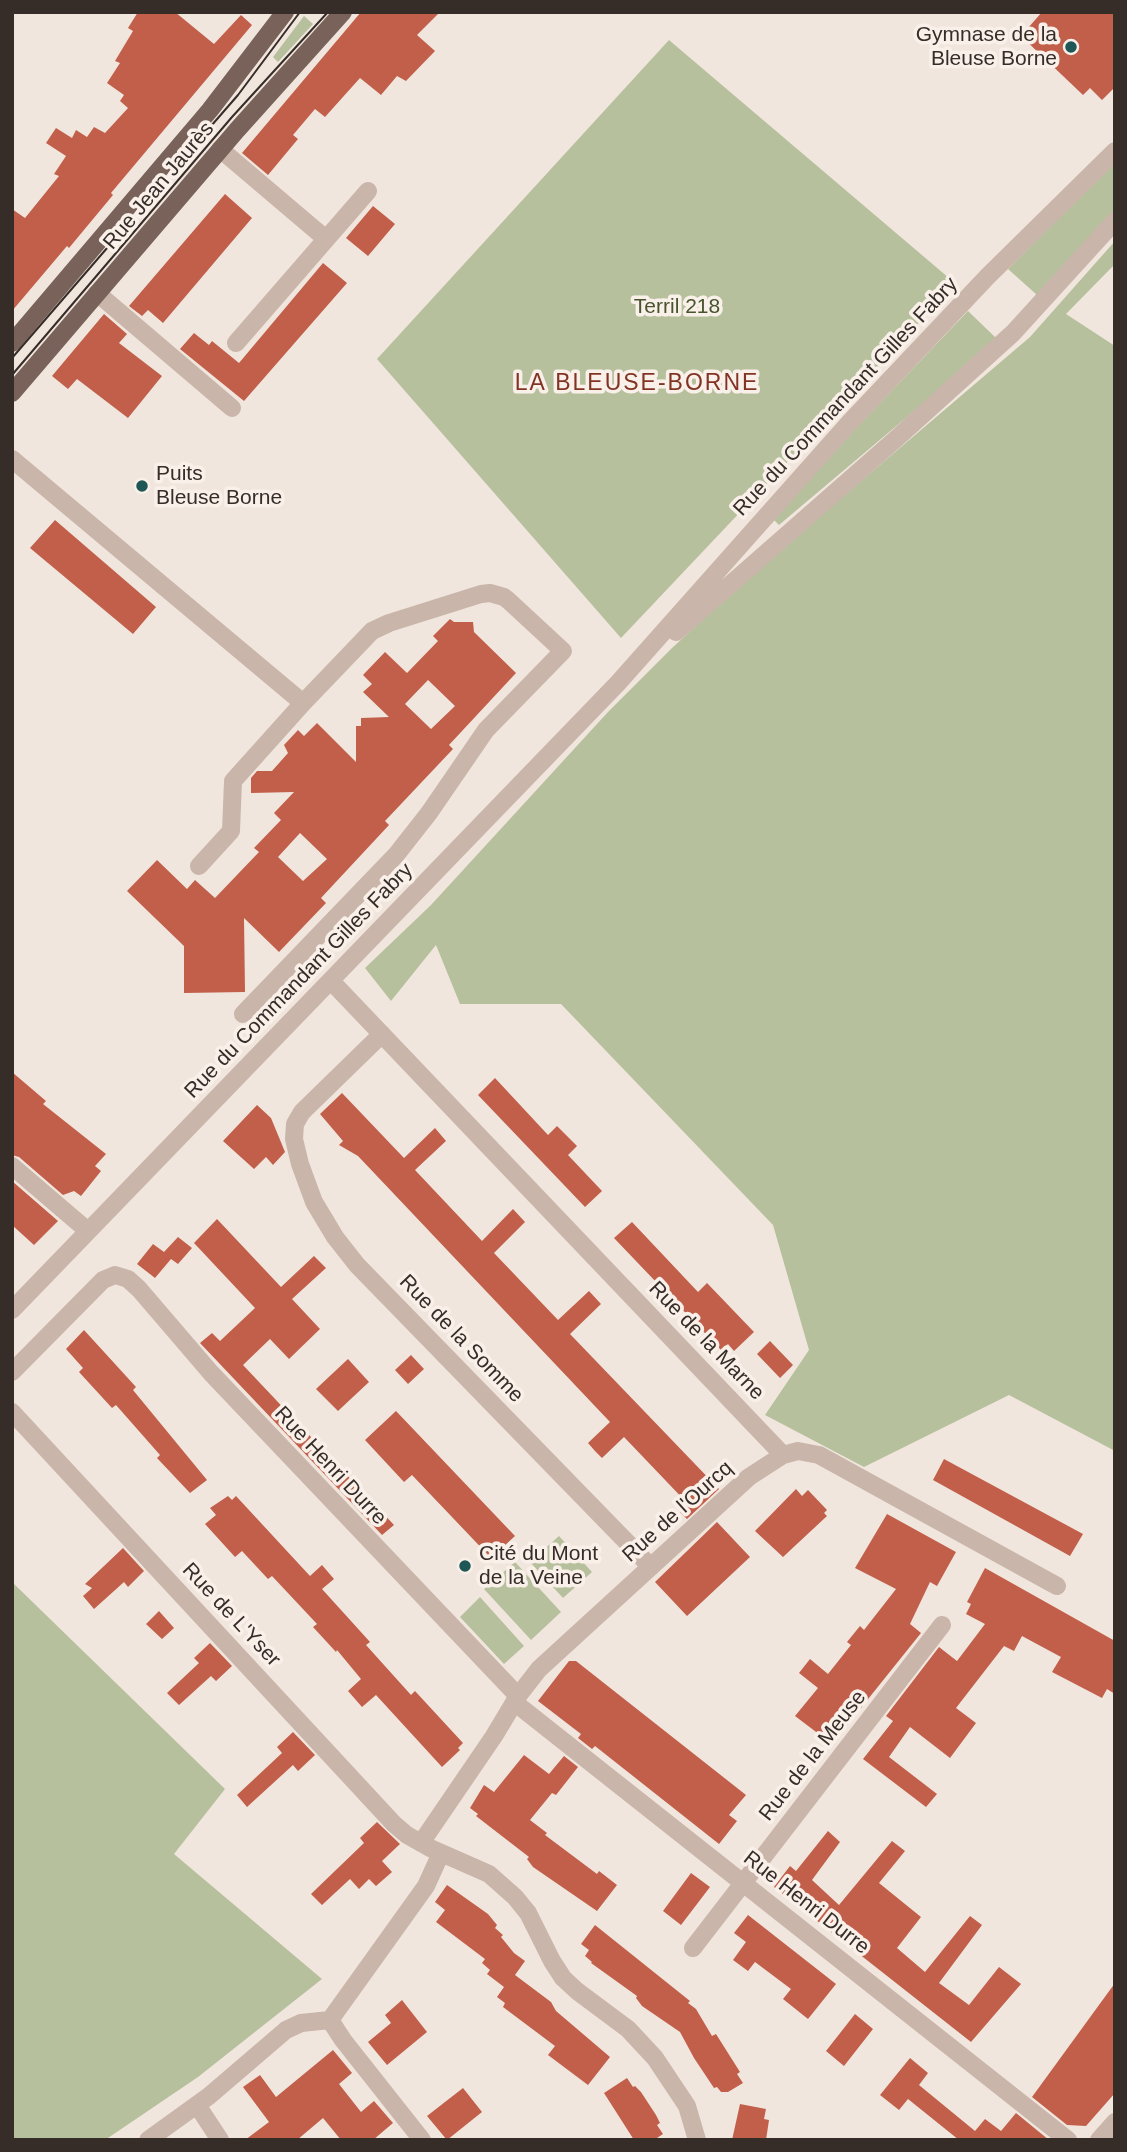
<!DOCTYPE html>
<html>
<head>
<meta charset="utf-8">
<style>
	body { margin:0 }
	#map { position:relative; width:1127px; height:2152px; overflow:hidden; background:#f1e6dd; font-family:Helvetica,sans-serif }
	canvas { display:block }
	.frame { position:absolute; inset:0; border:14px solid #362c28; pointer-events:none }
</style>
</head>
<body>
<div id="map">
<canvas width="1127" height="2152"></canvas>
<div class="frame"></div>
</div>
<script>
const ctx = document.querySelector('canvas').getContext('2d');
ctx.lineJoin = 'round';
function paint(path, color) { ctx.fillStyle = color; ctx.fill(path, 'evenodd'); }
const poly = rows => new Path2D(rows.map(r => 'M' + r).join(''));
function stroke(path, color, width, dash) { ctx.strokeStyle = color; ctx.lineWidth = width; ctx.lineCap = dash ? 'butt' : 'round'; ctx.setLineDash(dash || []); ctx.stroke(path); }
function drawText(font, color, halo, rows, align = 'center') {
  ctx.font = font + ' Helvetica,sans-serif'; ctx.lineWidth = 7; ctx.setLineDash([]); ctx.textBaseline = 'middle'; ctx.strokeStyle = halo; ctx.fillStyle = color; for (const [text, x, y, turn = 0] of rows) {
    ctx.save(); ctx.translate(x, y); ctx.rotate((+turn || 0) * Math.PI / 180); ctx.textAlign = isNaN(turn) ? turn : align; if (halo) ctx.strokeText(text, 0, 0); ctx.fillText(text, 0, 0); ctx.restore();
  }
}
paint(poly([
	[304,16,313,24,278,62,273,57],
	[669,40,956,284,621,638,377,359],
	[1115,162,1115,210,1037,295,1008,269],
	[1115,241,1115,264,1066,314,1115,346,1115,1451,1009,1395,864,1467,765,1415,809,1350,773,1225,561,1004,460,1004,436,945,391,1001,365,968,431,905,608,712,672,648,759,568,1030,337],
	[968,311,996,338,926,401,779,525,771,517],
	[559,1536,592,1572,563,1598,530,1562],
	[515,1562,561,1612,531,1640,484,1589],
	[12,1582,225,1789,174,1854,322,1979,198,2077,105,2140,12,2140],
	[480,1597,524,1646,504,1664,460,1617]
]), '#b7c09d');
paint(poly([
	[138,12,175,12,214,44,241,15,252,25,111,193,113,195,69,248,67,246,12,311,12,209,25,218,59,176,54,174,66,156,46,143,56,128,72,138,76,130,87,137,94,127,105,133,128,108,120,101,124,95,107,83,120,63,115,61,133,31,128,28],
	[361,12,440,12,417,35,435,51,406,81,397,76,381,95,360,78,325,117,315,109,293,135,298,139,268,175,242,153],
	[1042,12,1115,12,1115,87,1102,100,1090,88,1083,95,1021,36],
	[225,194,252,218,163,323,148,310,142,316,129,306],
	[373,206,395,224,368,256,346,238],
	[323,263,347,283,244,401,180,349,194,333,209,345,212,341,239,363],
	[104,314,127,334,119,343,162,376,128,418,77,379,68,389,52,376],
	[55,520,156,607,133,634,30,548],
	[450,619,454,622,473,622,474,632,516,673,449,745,453,749,385,821,389,825,321,898,326,903,279,952,244,918,245,992,184,993,184,946,127,891,157,860,187,889,195,880,215,898,259,852,254,848,281,820,274,813,294,792,251,793,251,778,257,771,272,771,288,753,284,745,298,730,304,736,317,723,356,762,356,726,361,726,361,718,389,717,363,692,372,684,363,675,385,652,407,673,438,641,433,636],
	[428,680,455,706,431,729,405,704],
	[300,833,327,859,303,881,278,857],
	[12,1072,46,1101,43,1104,106,1154,95,1166,101,1171,81,1196,74,1191,63,1195,19,1157,12,1155],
	[495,1078,548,1135,557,1126,577,1146,568,1155,602,1191,585,1207,478,1095],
	[342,1093,404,1158,435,1128,446,1141,415,1170,482,1241,513,1209,525,1222,494,1253,558,1320,589,1291,601,1304,570,1334,719,1489,687,1519,680,1512,688,1504,624,1437,602,1458,595,1451,588,1443,610,1422,358,1156,339,1145,343,1141,320,1114],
	[257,1105,271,1118,285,1152,273,1165,266,1157,254,1169,223,1141],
	[12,1181,58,1221,34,1245,12,1225],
	[217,1219,281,1287,314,1256,326,1268,292,1299,320,1329,289,1359,270,1339,243,1365,394,1525,382,1535,200,1343,212,1333,220,1341,255,1308,194,1243],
	[632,1222,698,1292,707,1283,754,1332,734,1351,728,1344,721,1350,614,1238],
	[178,1237,192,1248,178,1264,171,1259,155,1278,137,1264,153,1244,164,1252],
	[84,1330,136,1387,133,1390,207,1480,190,1493,157,1458,160,1455,116,1405,112,1408,79,1372,83,1368,66,1349],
	[770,1341,793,1365,780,1378,757,1354],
	[411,1355,424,1369,408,1384,395,1370],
	[348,1359,369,1382,338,1411,316,1389],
	[396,1411,515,1536,491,1558,412,1475,404,1482,365,1440],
	[944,1459,1083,1534,1070,1556,933,1480],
	[796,1489,802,1496,808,1490,827,1510,824,1513,827,1516,783,1557,755,1531],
	[228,1496,232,1500,236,1496,310,1576,322,1565,334,1579,322,1589,370,1642,366,1645,411,1695,415,1691,463,1743,458,1748,460,1750,442,1767,376,1695,362,1707,348,1691,361,1679,337,1650,336,1652,313,1627,317,1624,272,1576,268,1579,242,1551,235,1557,205,1524,216,1515,210,1508],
	[887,1514,956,1552,937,1586,930,1582,910,1624,921,1633,832,1744,795,1716,818,1688,799,1673,810,1659,828,1674,851,1645,847,1642,860,1626,864,1630,896,1589,855,1568],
	[717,1522,750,1557,687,1616,655,1582],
	[123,1548,144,1571,128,1587,124,1582,94,1609,83,1596,92,1588,85,1584],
	[985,1568,1115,1641,1115,1694,1107,1689,1102,1698,1052,1672,1061,1657,1022,1636,1014,1651,1004,1646,956,1708,976,1723,950,1758,910,1727,889,1757,937,1794,926,1807,863,1759,893,1721,886,1716,939,1647,957,1661,985,1624,966,1614,971,1604,967,1602],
	[159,1611,174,1628,162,1639,146,1624],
	[210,1643,232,1666,216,1681,211,1676,179,1705,167,1693,199,1663,194,1658],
	[569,1661,576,1661,746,1795,729,1815,737,1821,719,1844,595,1746,592,1749,578,1738,581,1734,538,1701],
	[293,1732,315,1755,298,1771,293,1765,247,1807,237,1795,282,1753,277,1747],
	[524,1755,549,1774,564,1756,578,1767,556,1795,552,1793,530,1820,547,1833,545,1835,597,1874,599,1871,617,1885,597,1911,533,1867,527,1859,529,1857,476,1816,478,1814,470,1808,484,1785,494,1792],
	[377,1822,400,1844,382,1861,392,1872,376,1886,369,1879,359,1889,350,1879,322,1905,311,1894,364,1843,360,1838],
	[828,1831,840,1842,812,1880,839,1905,892,1841,905,1851,879,1883,921,1917,897,1948,925,1972,970,1916,982,1925,939,1983,969,2005,999,1967,1021,1984,971,2042,774,1887,790,1866,796,1871],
	[691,1873,710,1887,681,1925,663,1911],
	[447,1885,488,1914,497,1925,495,1928,503,1935,501,1937,514,1953,525,1961,515,1975,551,2002,556,2011,610,2057,588,2085,548,2055,555,2046,503,2007,505,2003,497,1997,504,1987,487,1974,490,1970,482,1963,485,1959,436,1922,445,1910,435,1902],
	[748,1915,836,1984,808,2019,783,1999,791,1989,755,1962,748,1971,733,1960,746,1942,734,1933],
	[595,1925,690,2001,688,2003,696,2009,712,2036,716,2034,740,2072,737,2074,743,2083,728,2092,721,2092,717,2087,714,2088,694,2058,680,2032,642,2006,636,1998,637,1996,591,1963,592,1962,585,1956,589,1950,581,1944],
	[1115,1983,1115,2093,1086,2126,1067,2125,1032,2097],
	[402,2000,427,2032,387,2065,368,2042,391,2023,385,2015],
	[855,2014,873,2029,844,2066,826,2051],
	[333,2050,352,2073,339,2084,361,2112,374,2101,393,2123,373,2140,341,2140,323,2118,297,2140,245,2140,269,2122,243,2087,260,2075,276,2097],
	[910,2058,928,2073,919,2085,975,2131,985,2119,1001,2131,1016,2113,1049,2140,959,2140,908,2099,899,2110,880,2095],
	[627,2078,633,2087,635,2086,641,2092,656,2115,660,2123,657,2125,663,2134,654,2140,634,2140,604,2093],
	[463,2088,482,2112,447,2140,427,2116],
	[740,2104,766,2109,764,2119,769,2120,766,2140,732,2140]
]), '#c15f4a');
stroke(poly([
	[220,149,326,239],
	[97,293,232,408],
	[236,343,368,191],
	[12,459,303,703],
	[676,632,897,438,1013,333,1115,221],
	[199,866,231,831,233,781,303,703,372,631,389,623,481,594,490,593,504,597,509,601,563,651,486,730,429,813,396,855,243,1014],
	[331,981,783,1455],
	[382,1034,302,1112,295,1124,294,1139,300,1164,314,1202,335,1237,357,1265,651,1567],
	[12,1166,88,1231],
	[12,1310,618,683,849,423,988,276,1115,151],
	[12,1372,103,1280,115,1275,128,1279,139,1289,211,1373,518,1696],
	[12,1412,394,1824,407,1835,430,1848,489,1874,515,1897,528,1913,552,1961,563,1978,577,1991,628,2029,655,2058,687,2106,697,2140],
	[514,1702,1068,2140],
	[421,1843,494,1736,518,1696,539,1669,749,1477,783,1455,798,1451,819,1455,1057,1586],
	[693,1948,942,1625],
	[330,2020,343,2040,422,2140],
	[197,2105,220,2140],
	[148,2140,209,2096,286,2030,301,2023,330,2020,426,1886,441,1853],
	[1099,2140,1115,2122]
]), '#c9b5a9', 18);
stroke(poly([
	[12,343,210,110,285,12],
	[12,393,237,130,343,12]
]), '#78625a', 18);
stroke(poly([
	[198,141,238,95,300,12],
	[12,358,114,240],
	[12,375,232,117,328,12]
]), '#362c28', 2);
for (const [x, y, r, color] of [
	[1071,47,7,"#1f5656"],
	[142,486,7,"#1f5656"],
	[465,1566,7,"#1f5656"]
]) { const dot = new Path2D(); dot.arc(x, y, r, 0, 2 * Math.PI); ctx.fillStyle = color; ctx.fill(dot); stroke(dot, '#f9f0e9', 2.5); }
drawText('21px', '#362c28', '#f9f0e9', [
	["Gymnase de la",1057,35,"right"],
	["Bleuse Borne",1057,59,"right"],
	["Puits",156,474],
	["Bleuse Borne",156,498],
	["Cité du Mont",479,1554],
	["de la Veine",479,1578]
], 'left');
drawText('21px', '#362c28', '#f9f0e9', [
	["Rue Jean Jaurès",159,186,-50],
	["Rue du Commandant Gilles Fabry",846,397,-47],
	["Rue du Commandant Gilles Fabry",299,981,-46],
	["Rue de la Somme",461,1339,46],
	["Rue de la Marne",706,1341,46],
	["Rue Henri Durre",330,1466,47],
	["Rue de l'Ourcq",678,1512,-42],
	["Rue de L'Yser",231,1615,47],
	["Rue de la Meuse",813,1756,-52],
	["Rue Henri Durre",806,1903,38]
]);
drawText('21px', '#48542d', '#f9f0e9', [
	["Terril 218",677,307]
]);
ctx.letterSpacing = '2px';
drawText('23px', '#823424', '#f9f0e9', [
	["LA BLEUSE-BORNE",637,384]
]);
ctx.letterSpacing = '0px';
</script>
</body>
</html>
